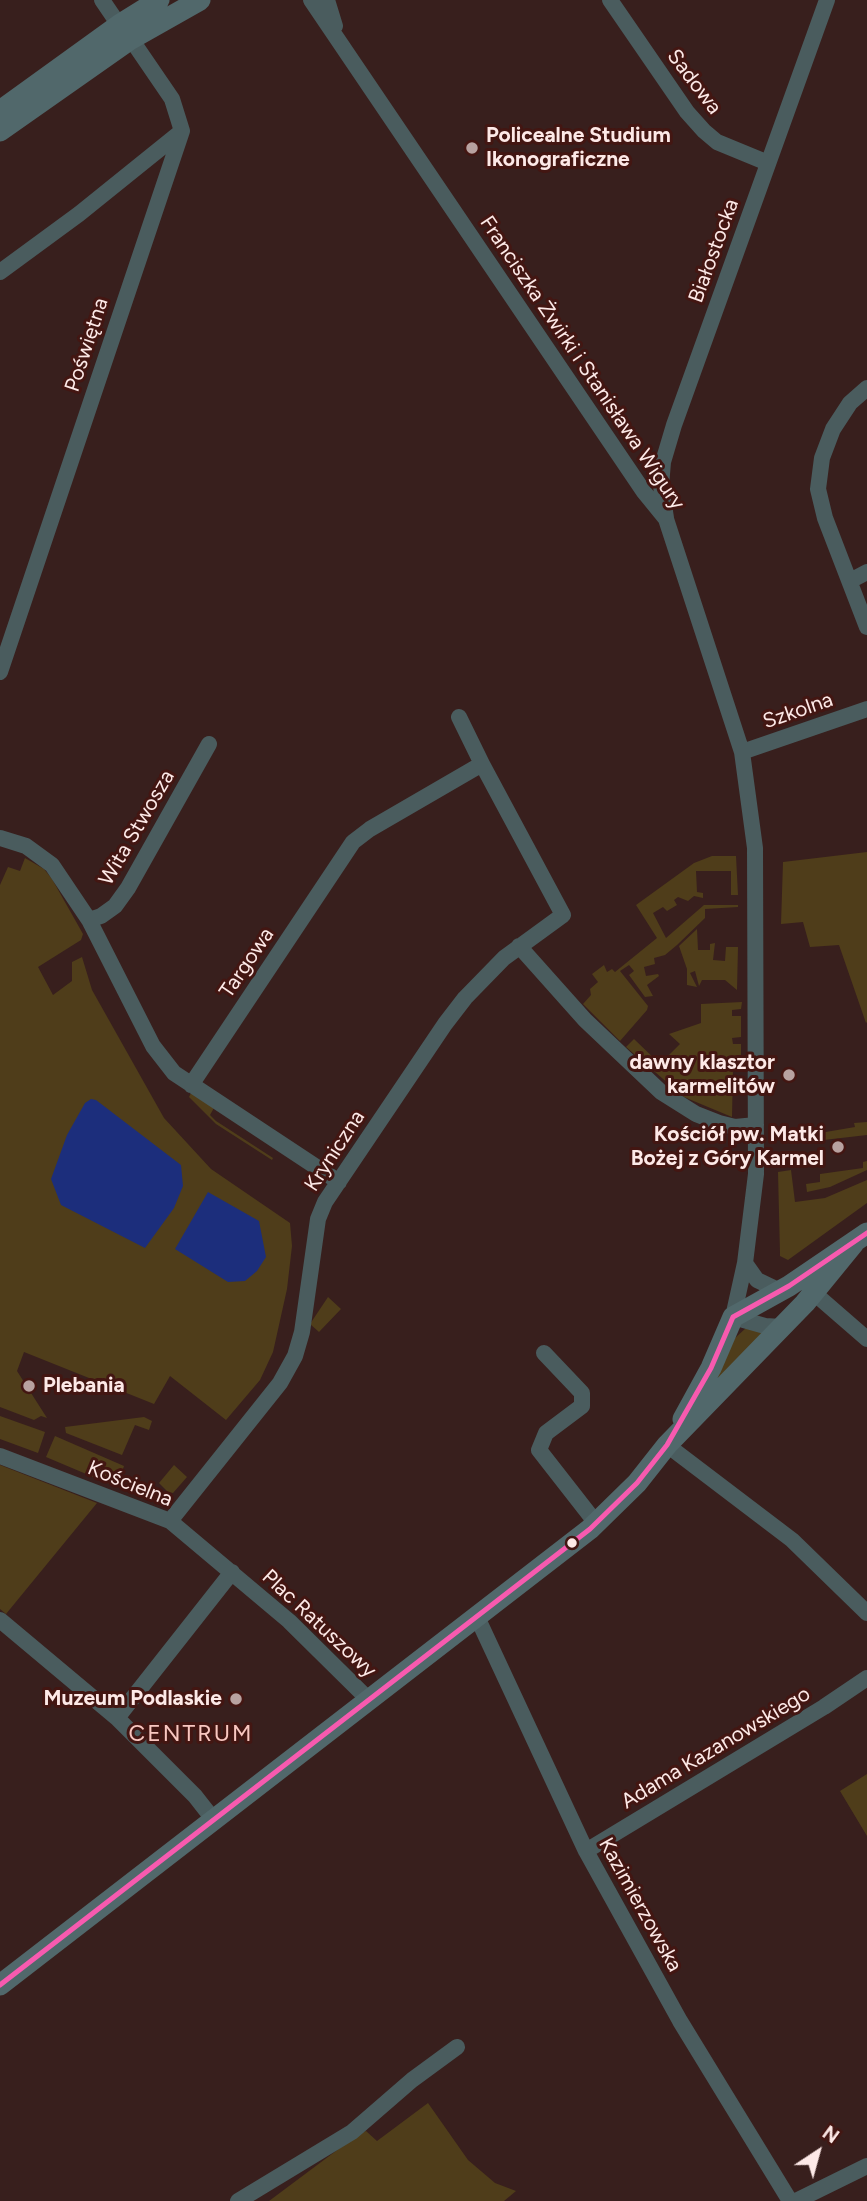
<!DOCTYPE html>
<html>
<head>
<meta charset="utf-8">
<style>
	body { margin:0 }
	#map { position:relative; width:867px; height:2201px; overflow:hidden; background:#381f1d; font-family:Figtree,sans-serif }
	canvas { display:block }
	.north { position:absolute; left:783px; top:2117px; width:70px; height:70px; -webkit-text-stroke:5px #431612; paint-order:stroke; rotate:36deg; font-size:19px; font-weight:700; line-height:28px; text-align:center; color:#fde9e7 }
	.north::after { content:''; display:block; margin:auto; width:24px; height:32px; background:#fde9e7; clip-path:polygon(50% 0,100% 100%,50% 72%,0 100%) }
</style>
</head>
<body>
<div id="map">
<canvas width="867" height="2201"></canvas>
<div class="north">N</div>
</div>
<script>
const ctx = document.querySelector('canvas').getContext('2d');
ctx.lineJoin = 'round';
function paint(path, color) { ctx.fillStyle = color; ctx.fill(path, 'evenodd'); }
const poly = rows => new Path2D(rows.map(r => 'M' + r).join(''));
function stroke(path, color, width, dash) { ctx.strokeStyle = color; ctx.lineWidth = width; ctx.lineCap = dash ? 'butt' : 'round'; ctx.setLineDash(dash || []); ctx.stroke(path); }
function drawText(font, color, halo, rows, align = 'center') {
  ctx.font = font + ' Figtree,sans-serif'; ctx.lineWidth = 6; ctx.setLineDash([]); ctx.textBaseline = 'middle'; ctx.strokeStyle = halo; ctx.fillStyle = color; for (const [text, x, y, turn = 0] of rows) {
    ctx.save(); ctx.translate(x, y); ctx.rotate((+turn || 0) * Math.PI / 180); ctx.textAlign = isNaN(turn) ? turn : align; if (halo) ctx.strokeText(text, 0, 0); ctx.fillText(text, 0, 0); ctx.restore();
  }
}
paint(poly([
	[867,852,867,1022,866,1023,839,945,810,947,803,922,781,924,783,862],
	[712,856,736,856,738,895,731,895,731,871,696,871,697,892,703,893,703,898,694,896,688,901,678,897,674,900,677,905,667,911,663,907,653,913,666,938,704,905,738,905,738,907,705,909,705,918,677,945,665,955,654,958,655,964,644,967,646,976,658,974,659,976,647,985,653,996,645,997,629,975,634,971,629,965,620,971,648,1006,647,1010,620,1041,583,1004,591,995,590,989,598,982,592,974,604,965,607,972,612,969,615,972,657,938,636,905,694,863],
	[25,858,44,869,52,879,83,934,81,940,38,967,53,995,72,981,72,962,82,957,92,990,164,1118,211,1169,290,1223,292,1246,287,1289,273,1352,260,1380,226,1420,170,1376,154,1404,24,1352,17,1371,47,1418,41,1416,34,1420,0,1407,0,885,8,867,20,871],
	[697,929,698,950,710,950,710,944,715,943,713,960,725,961,726,947,738,947,737,990,725,980,702,980,699,986,695,971,690,973,697,987,687,985,687,969,679,946],
	[742,1002,741,1009,732,1010,732,1016,741,1016,741,1037,732,1038,733,1044,741,1044,741,1063,733,1067,732,1117,684,1097,626,1047,634,1039,660,1064,680,1044,669,1034,701,1023,701,1004],
	[192,1091,215,1106,210,1115,216,1121,273,1158,272,1160,216,1124,189,1097],
	[867,1122,867,1135,815,1141,814,1134,855,1127,854,1123],
	[867,1161,867,1170,830,1187,807,1192,806,1184,820,1182,820,1174,863,1168,863,1162],
	[791,1170,795,1202,825,1198,867,1180,867,1203,788,1260,780,1256,780,1253,778,1172],
	[328,1297,341,1309,319,1332,310,1324],
	[746,1328,766,1334,710,1391,735,1338],
	[0,1416,45,1432,38,1453,0,1439],
	[144,1417,152,1421,149,1430,135,1425,122,1455,66,1433,65,1427],
	[55,1436,124,1466,117,1487,46,1457],
	[0,1465,97,1503,6,1614,0,1609],
	[174,1465,187,1477,173,1493,168,1492,159,1483],
	[867,1774,867,1836,840,1791],
	[428,2103,468,2160,495,2183,516,2191,504,2201,269,2201,360,2133,366,2131,377,2141]
]), '#4f3d1a');
paint(poly([
	[91,1099,96,1100,181,1165,183,1186,174,1208,145,1248,61,1205,51,1179,67,1135,85,1103],
	[208,1192,259,1221,266,1257,257,1271,245,1281,228,1282,175,1249]
]), '#1c2e7c');
stroke(poly([
	[102,0,119,25],
	[311,0,644,492,666,519,742,752,755,848,756,1174,745,1263,733,1317,765,1326,782,1327],
	[327,0,335,26],
	[610,0,687,112,704,131,717,142,768,163],
	[0,272,79,214,182,131],
	[867,388,850,403,833,429,822,458,818,489,825,518,867,627],
	[666,518,661,486,663,462,674,425,827,0],
	[850,581,867,572],
	[0,672,182,131,172,99,131,39],
	[459,717,482,764],
	[742,752,867,709],
	[0,838,26,846,52,865,89,920,153,1046,174,1073,339,1182],
	[89,920,101,916,115,906,128,888,209,744],
	[519,946,585,1020,661,1092,696,1114,719,1123,735,1127,756,1125],
	[745,1263,757,1280,780,1291],
	[814,1293,867,1339],
	[544,1353,582,1393,582,1406,546,1433,539,1450,596,1523],
	[667,1445,792,1540,867,1613],
	[0,1456,170,1521,289,1621,369,1700],
	[170,1521,280,1383,295,1356,302,1332,318,1219,325,1202,445,1024,465,998,504,958,563,915,482,764,370,829,353,842,191,1085],
	[477,1617,586,1851,680,2021,790,2201],
	[0,1620,117,1718],
	[213,1819,195,1796,117,1718,232,1572],
	[586,1851,824,1707,867,1678],
	[238,2201,352,2132,412,2080,457,2047],
	[796,2201,867,2166]
]), '#4a5c5e', 16);
stroke(poly([
	[0,111,119,25,159,0],
	[0,131,131,39,200,0],
	[683,1419,711,1368,733,1317,789,1286,867,1233],
	[0,1985,590,1529,637,1483,667,1445,805,1303,854,1243]
]), '#51686b', 21);
stroke(poly([
	[0,1985,590,1529,637,1483,667,1445,711,1368,733,1317,789,1286,867,1233]
]), '#f75aaf', 5);
for (const [x, y, r, color] of [
	[472,148,7,"#b8a2a0"],
	[789,1075,7,"#b8a2a0"],
	[838,1147,7,"#b8a2a0"],
	[29,1386,7,"#b8a2a0"],
	[572,1543,6,"#fde9e7"],
	[236,1699,7,"#b8a2a0"]
]) { const dot = new Path2D(); dot.arc(x, y, r, 0, 2 * Math.PI); ctx.fillStyle = color; ctx.fill(dot); stroke(dot, '#431612', 2.5); }
drawText('21px', '#fde9e7', '#431612', [
	["Sadowa",694,82,53],
	["Białostocka",714,251,-70],
	["Poświętna",87,345,-72],
	["Franciszka Żwirki i Stanisława Wigury",582,363,56],
	["Szkolna",798,711,-19],
	["Wita Stwosza",137,828,-60],
	["Targowa",247,963,-56],
	["Kryniczna",335,1151,-57],
	["Kościelna",130,1484,22],
	["Plac Ratuszowy",319,1624,43],
	["Adama Kazanowskiego",716,1748,-31],
	["Kazimierzowska",640,1905,61]
]);
drawText('bold 21px', '#fde9e7', '#431612', [
	["Policealne Studium",486,136,"left"],
	["Ikonograficzne",486,160,"left"],
	["dawny klasztor",775,1063],
	["karmelitów",775,1087],
	["Kościół pw. Matki",824,1135],
	["Bożej z Góry Karmel",824,1159],
	["Plebania",43,1386,"left"],
	["Muzeum Podlaskie",222,1699]
], 'right');
ctx.letterSpacing = '2px';
drawText('23px', '#f8c7c0', '#431612', [
	["CENTRUM",191,1734]
]);
ctx.letterSpacing = '0px';
</script>
</body>
</html>
